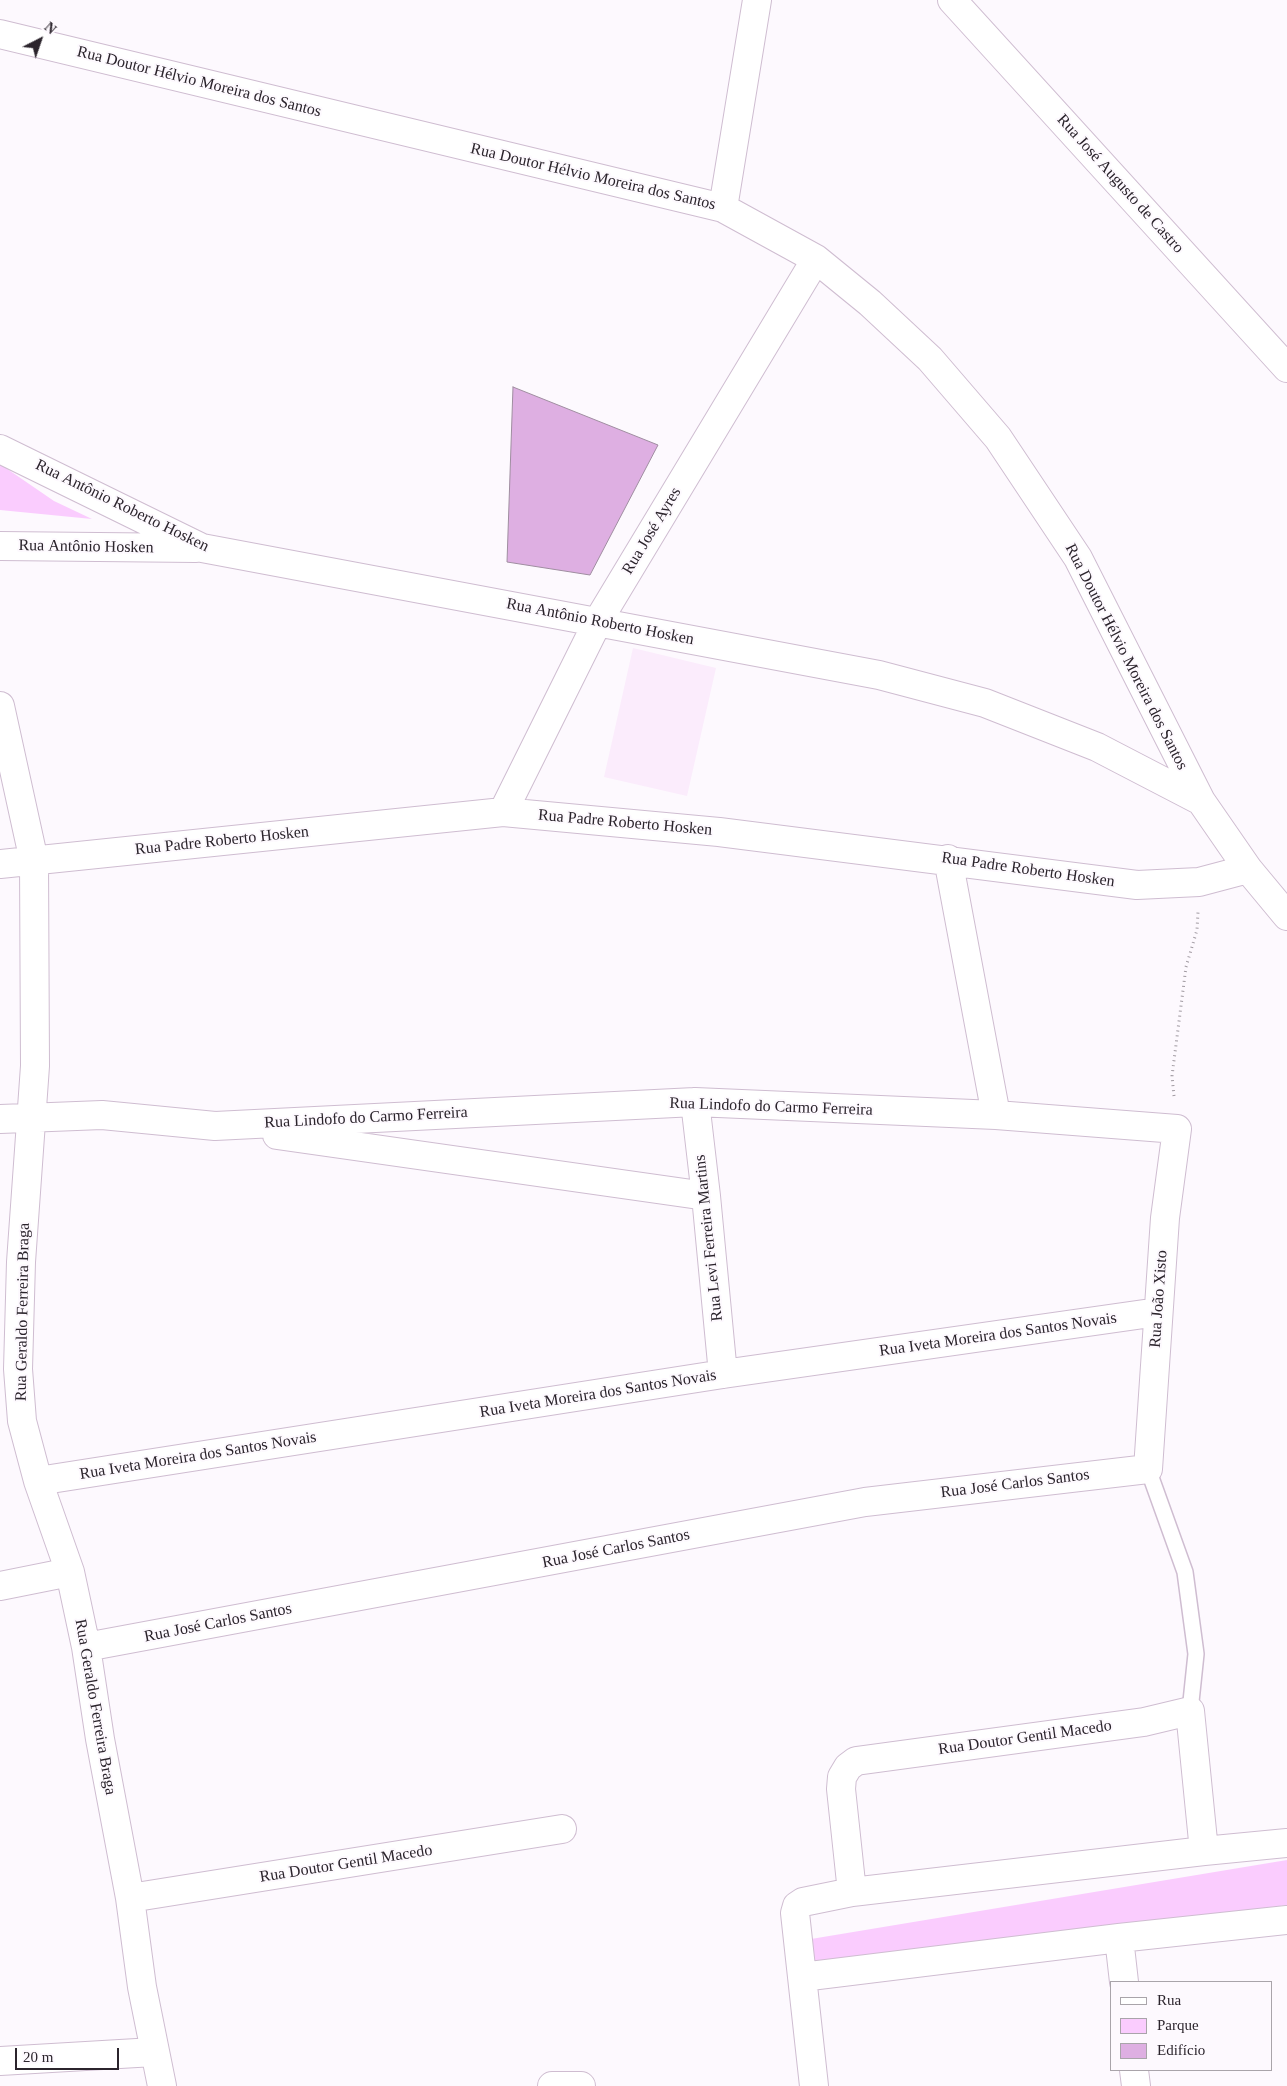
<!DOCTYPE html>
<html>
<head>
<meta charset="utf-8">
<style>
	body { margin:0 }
	#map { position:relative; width:1287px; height:2086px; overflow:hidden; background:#fdf9fe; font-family:"Times New Roman",serif }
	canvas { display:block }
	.legend { position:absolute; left:1110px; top:1981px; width:162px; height:90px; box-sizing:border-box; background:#fdf9fe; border:1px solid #a9a4aa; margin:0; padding:6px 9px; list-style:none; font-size:15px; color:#2b242c }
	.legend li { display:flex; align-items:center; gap:10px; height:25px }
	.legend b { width:25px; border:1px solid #a9a4aa }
	.north { position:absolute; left:15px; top:15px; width:50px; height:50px; -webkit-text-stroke:4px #fdf9fe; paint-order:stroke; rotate:41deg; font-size:14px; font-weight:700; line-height:20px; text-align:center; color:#2b242c }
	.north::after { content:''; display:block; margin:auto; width:18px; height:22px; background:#2b242c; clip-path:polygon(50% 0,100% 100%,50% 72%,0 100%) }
	.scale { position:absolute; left:15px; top:2048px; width:104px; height:22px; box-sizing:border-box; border:2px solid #2b242c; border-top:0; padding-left:6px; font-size:15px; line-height:18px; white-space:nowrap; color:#2b242c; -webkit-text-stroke:4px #fdf9fe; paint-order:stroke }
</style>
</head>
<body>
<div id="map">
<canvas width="1287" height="2086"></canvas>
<ul class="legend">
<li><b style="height:6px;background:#fff"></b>Rua</li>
<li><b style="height:14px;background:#faccfe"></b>Parque</li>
<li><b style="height:14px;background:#deafe2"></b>Edifício</li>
</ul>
<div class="north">N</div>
<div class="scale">20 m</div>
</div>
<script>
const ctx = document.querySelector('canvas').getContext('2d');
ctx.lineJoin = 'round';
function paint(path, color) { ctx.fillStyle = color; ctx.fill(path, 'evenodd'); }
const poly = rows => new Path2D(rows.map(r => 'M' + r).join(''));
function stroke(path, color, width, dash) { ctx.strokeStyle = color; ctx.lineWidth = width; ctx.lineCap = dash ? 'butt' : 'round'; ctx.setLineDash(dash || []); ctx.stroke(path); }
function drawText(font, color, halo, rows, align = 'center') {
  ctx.font = font + ' "Times New Roman",serif'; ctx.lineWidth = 4; ctx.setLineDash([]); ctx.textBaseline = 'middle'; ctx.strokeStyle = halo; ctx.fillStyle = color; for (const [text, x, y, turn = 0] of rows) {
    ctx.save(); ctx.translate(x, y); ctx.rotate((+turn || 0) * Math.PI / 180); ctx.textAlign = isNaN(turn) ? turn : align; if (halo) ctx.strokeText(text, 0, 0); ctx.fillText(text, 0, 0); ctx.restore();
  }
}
paint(poly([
	[633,648,716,668,687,796,604,777]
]), '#fbecfc');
paint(poly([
	[0,464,54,501,92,519,0,510],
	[1287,1860,1287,1905,816,1968,811,1939]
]), '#faccfe');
const building = poly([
	[513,387,658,445,590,575,507,562,513,387]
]);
paint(building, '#deafe2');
stroke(building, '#9f8da0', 1);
const lane = poly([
	[1148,1469,1185,1572,1196,1654,1190,1711]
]);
const street = poly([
	[952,0,1287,368],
	[0,34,723,208,816,259,870,303,930,359,998,438,1078,558,1201,801,1248,869,1287,916],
	[723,208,757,0],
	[0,449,202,548,879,675,985,703,1097,747,1201,801],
	[0,546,196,548],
	[0,706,34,861,35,1066,21,1262,18,1369,22,1421,38,1481,70,1572,86,1647,100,1739,130,1898,142,1987,162,2086],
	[503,812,598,621,816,259],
	[948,859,996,1115],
	[0,864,503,812,719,832,1137,885,1199,882,1248,869],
	[695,1102,706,1196,723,1374],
	[0,1119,102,1115,215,1126,695,1102,996,1115,1177,1129,1165,1218,1148,1469,865,1502,86,1647],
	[277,1135,706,1196],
	[38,1481,723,1374,1158,1312],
	[0,1586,70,1572],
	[852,1892,841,1789,842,1777,848,1767,856,1761,1144,1722,1190,1711,1204,1851],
	[130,1898,562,1829],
	[1119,1938,1124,1982],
	[802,1977,1119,1938,1287,1920],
	[0,2061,154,2052],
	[1134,2070,1136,2086],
	[552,2086,581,2086],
	[814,2086,795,1913,797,1906,803,1902,852,1892,1204,1851,1287,1843]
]);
stroke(lane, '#cfbdd1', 18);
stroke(street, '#cfbdd1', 30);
stroke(poly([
	[1174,1096,1172,1076,1186,967,1197,930,1198,912]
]), '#a09aa1', 3, [1, 4]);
stroke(lane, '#fff', 15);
stroke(street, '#fff', 28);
drawText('16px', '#2b242c', '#fdf9fe', [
	["Rua Doutor Hélvio Moreira dos Santos",199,82,14],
	["Rua Doutor Hélvio Moreira dos Santos",593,177,13],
	["Rua José Augusto de Castro",1120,184,48],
	["Rua Antônio Roberto Hosken",122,506,26],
	["Rua José Ayres",652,531,-59],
	["Rua Antônio Hosken",86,547,1],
	["Rua Antônio Roberto Hosken",600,622,11],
	["Rua Doutor Hélvio Moreira dos Santos",1126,657,63],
	["Rua Padre Roberto Hosken",625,823,5],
	["Rua Padre Roberto Hosken",222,841,-6],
	["Rua Padre Roberto Hosken",1028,870,8],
	["Rua Lindofo do Carmo Ferreira",771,1107,2],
	["Rua Lindofo do Carmo Ferreira",366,1118,-3],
	["Rua Levi Ferreira Martins",709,1238,-96],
	["Rua João Xisto",1159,1299,-86],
	["Rua Geraldo Ferreira Braga",23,1312,-89],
	["Rua Iveta Moreira dos Santos Novais",998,1335,-8],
	["Rua Iveta Moreira dos Santos Novais",598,1394,-9],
	["Rua Iveta Moreira dos Santos Novais",198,1456,-9],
	["Rua José Carlos Santos",1015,1484,-7],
	["Rua José Carlos Santos",616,1549,-11],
	["Rua José Carlos Santos",218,1623,-11],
	["Rua Geraldo Ferreira Braga",95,1707,80],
	["Rua Doutor Gentil Macedo",1025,1738,-8],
	["Rua Doutor Gentil Macedo",346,1864,-9]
]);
</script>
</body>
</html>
